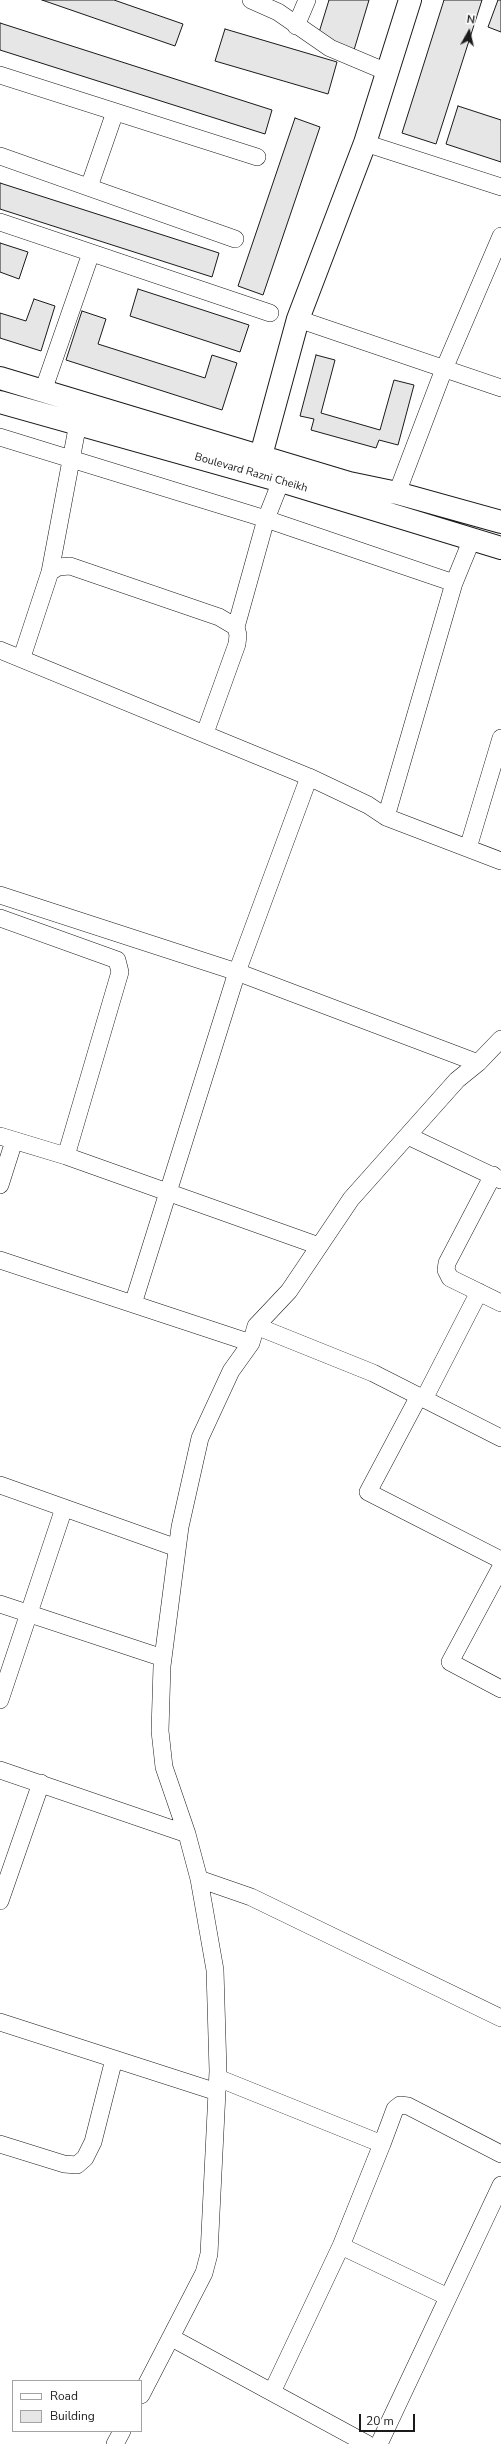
<!DOCTYPE html>
<html>
<head>
<meta charset="utf-8">
<style>
	body { margin:0 }
	#map { position:relative; width:501px; height:2444px; overflow:hidden; background:#fff; font-family:"Nunito Sans",sans-serif }
	canvas { display:block }
	.legend { position:absolute; left:12px; top:2380px; width:130px; height:52px; box-sizing:border-box; background:#fff; border:1px solid #a3a3a3; margin:0; padding:5px 7px; list-style:none; font-size:12px; color:#1a1a1a }
	.legend li { display:flex; align-items:center; gap:8px; height:20px }
	.legend b { width:20px; border:1px solid #a3a3a3 }
	.north { position:absolute; left:449px; top:12px; width:40px; height:40px; -webkit-text-stroke:3px #fff; paint-order:stroke; rotate:8deg; font-size:11px; font-weight:700; line-height:16px; text-align:center; color:#1a1a1a }
	.north::after { content:''; display:block; margin:auto; width:14px; height:18px; background:#1a1a1a; clip-path:polygon(50% 0,100% 100%,50% 72%,0 100%) }
	.scale { position:absolute; left:359px; top:2414px; width:56px; height:18px; box-sizing:border-box; border:2px solid #1a1a1a; border-top:0; padding-left:5px; font-size:12px; line-height:14px; white-space:nowrap; color:#1a1a1a; -webkit-text-stroke:3px #fff; paint-order:stroke }
</style>
</head>
<body>
<div id="map">
<canvas width="501" height="2444"></canvas>
<ul class="legend">
<li><b style="height:5px;background:#fff"></b>Road</li>
<li><b style="height:11px;background:#e6e6e6"></b>Building</li>
</ul>
<div class="north">N</div>
<div class="scale">20 m</div>
</div>
<script>
const ctx = document.querySelector('canvas').getContext('2d');
ctx.lineJoin = 'round';
function paint(path, color) { ctx.fillStyle = color; ctx.fill(path, 'evenodd'); }
const poly = rows => new Path2D(rows.map(r => 'M' + r).join(''));
function stroke(path, color, width, dash) { ctx.strokeStyle = color; ctx.lineWidth = width; ctx.lineCap = dash ? 'butt' : 'round'; ctx.setLineDash(dash || []); ctx.stroke(path); }
function drawText(font, color, halo, rows, align = 'center') {
  ctx.font = font + ' "Nunito Sans",sans-serif'; ctx.lineWidth = 3; ctx.setLineDash([]); ctx.textBaseline = 'middle'; ctx.strokeStyle = halo; ctx.fillStyle = color; for (const [text, x, y, turn = 0] of rows) {
    ctx.save(); ctx.translate(x, y); ctx.rotate((+turn || 0) * Math.PI / 180); ctx.textAlign = isNaN(turn) ? turn : align; if (halo) ctx.strokeText(text, 0, 0); ctx.fillText(text, 0, 0); ctx.restore();
  }
}
const building = poly([
	[42,0,114,0,183,24,175,46,42,0],
	[329,0,369,0,354,50,317,39,329,0],
	[444,0,482,0,436,144,402,133,444,0],
	[498,0,501,0,501,32,488,27,498,0],
	[0,23,272,110,265,134,0,50,0,23],
	[225,29,337,62,328,94,215,61,225,29],
	[458,106,501,120,501,162,446,144,458,106],
	[295,118,320,127,263,295,238,286,295,118],
	[0,183,219,253,212,277,0,209,0,183],
	[0,243,28,252,19,279,0,272,0,243],
	[138,289,249,325,240,352,130,316,138,289],
	[34,299,55,306,41,351,0,338,0,313,26,321,34,299],
	[82,311,106,319,98,344,205,378,212,355,237,363,222,410,66,360,82,311],
	[316,355,335,360,321,413,380,430,394,380,414,385,398,445,379,440,376,448,311,430,314,419,300,416,316,355]
]);
paint(building, '#e6e6e6');
stroke(building, '#1a1a1a', 1);
const minor = poly([
	[251,0,278,12,330,48,387,72],
	[296,26,307,0],
	[0,75,257,157],
	[365,143,501,187],
	[0,156,235,239],
	[89,187,115,112],
	[0,222,270,313],
	[298,319,501,388],
	[43,391,91,253],
	[0,437,266,519,454,583],
	[397,493,444,369,501,236],
	[50,572,78,423],
	[236,627,266,519,281,481],
	[0,650,309,777,237,972,0,895],
	[22,657,50,572,58,567,70,566,219,617,236,627,238,635,237,644,205,733],
	[309,777,368,805,386,817,454,583,472,539],
	[386,817,501,861],
	[468,848,501,738],
	[0,918,117,960,120,972,66,1156],
	[0,1136,66,1156,319,1246],
	[408,1136,501,1180],
	[493,1175,447,1263,446,1270,450,1278,501,1303],
	[0,1185,14,1141],
	[0,1260,251,1343],
	[133,1304,237,972,478,1063],
	[256,1326,373,1373,501,1438],
	[419,1396,368,1492,501,1560],
	[424,1399,479,1292],
	[0,1485,177,1548],
	[501,1567,450,1662,501,1689],
	[0,1604,163,1658],
	[0,1700,64,1508],
	[0,1770,187,1834,199,1879],
	[187,1834,164,1767,160,1731,162,1666,180,1527,200,1438,231,1371,251,1343,256,1326,289,1291,351,1199,457,1080,478,1063,501,1039],
	[0,1901,41,1783],
	[0,2022,217,2092],
	[218,2078,382,2144,395,2109,400,2105,408,2106,501,2154],
	[0,2144,64,2164,77,2165,85,2158,93,2142,114,2059],
	[341,2246,448,2297],
	[172,2338,367,2444],
	[272,2392,341,2246,382,2144],
	[141,2395,204,2273,209,2254,218,2071,215,1970,199,1879,251,1897,501,2018],
	[115,2444,122,2431],
	[379,2444,501,2185]
]);
const secondary = poly([
	[0,378,349,483,397,493,501,522],
	[0,402,281,481,501,548],
	[257,470,298,319,365,143,410,0]
]);
stroke(minor, '#1a1a1a', 18);
stroke(secondary, '#1a1a1a', 24);
stroke(minor, '#fff', 17);
stroke(secondary, '#fff', 22);
drawText('11px', '#1a1a1a', '#fff', [
	["Boulevard Razni Cheikh",251,473,16]
]);
</script>
</body>
</html>
